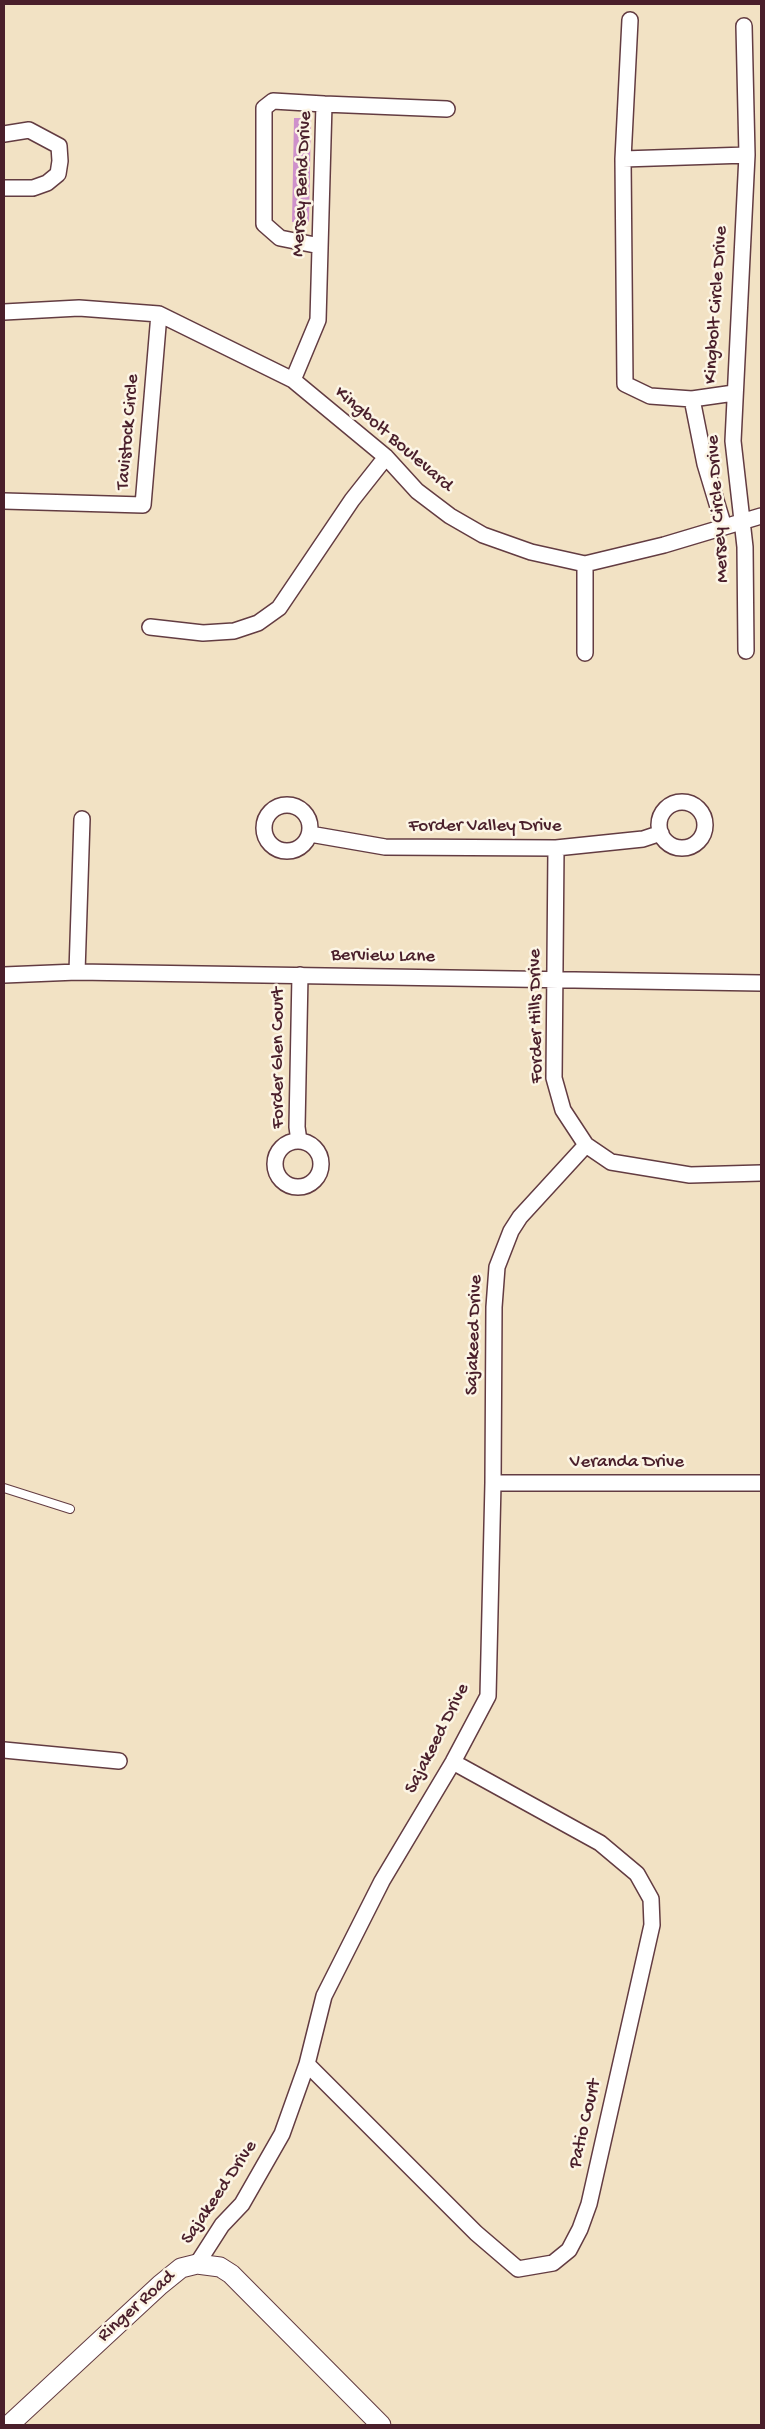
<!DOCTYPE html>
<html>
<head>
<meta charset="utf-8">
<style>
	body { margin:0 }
	#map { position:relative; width:765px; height:2429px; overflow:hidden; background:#f2e2c4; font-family:"Gochi Hand",sans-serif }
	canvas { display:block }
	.frame { position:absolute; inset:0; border:5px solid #4a1f2b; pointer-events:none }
</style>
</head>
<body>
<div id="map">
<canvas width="765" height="2429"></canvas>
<div class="frame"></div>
</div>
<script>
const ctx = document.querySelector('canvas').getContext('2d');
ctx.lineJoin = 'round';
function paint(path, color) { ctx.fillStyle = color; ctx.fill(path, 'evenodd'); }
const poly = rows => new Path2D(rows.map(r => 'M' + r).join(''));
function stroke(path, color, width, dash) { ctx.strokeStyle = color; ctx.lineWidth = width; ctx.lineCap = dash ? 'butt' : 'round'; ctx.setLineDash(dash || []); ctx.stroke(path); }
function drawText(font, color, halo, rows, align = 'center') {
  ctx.font = font + ' "Gochi Hand",sans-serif'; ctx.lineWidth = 5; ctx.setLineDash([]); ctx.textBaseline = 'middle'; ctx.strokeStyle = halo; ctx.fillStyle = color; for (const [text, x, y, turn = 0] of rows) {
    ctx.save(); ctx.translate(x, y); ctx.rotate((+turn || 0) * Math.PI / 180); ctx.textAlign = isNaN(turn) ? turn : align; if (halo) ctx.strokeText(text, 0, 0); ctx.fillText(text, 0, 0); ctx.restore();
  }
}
paint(poly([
	[294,118,311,118,309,222,292,222]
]), '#ce90cb');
const service = poly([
	[4,1488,70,1509]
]);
const minor = poly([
	[630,20,623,159,625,384,650,396,692,399,734,393],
	[744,26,747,155,733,441,745,547,746,651],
	[4,134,29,130,59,146,60,161,58,174,47,183,33,188,4,188],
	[623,159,747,155],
	[320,246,280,238,264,224,264,108,273,101,324,104],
	[4,312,79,308,159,314,293,380,386,457,417,491,450,516,483,535,531,552,585,564,664,545,761,516],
	[293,380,318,320,324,104,447,109],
	[692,399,705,464,724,527],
	[4,501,143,505,159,314],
	[585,564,585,653],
	[150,627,203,633,234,631,258,623,279,608,352,500,386,457],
	'659 825a23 23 0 1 1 46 0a23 23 0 1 1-46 0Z',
	'264 828a23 23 0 1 1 46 0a23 23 0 1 1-46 0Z',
	[310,834,385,847,556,848,643,839,661,833],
	[556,848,554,1078,563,1110,586,1145,611,1162,690,1175,761,1173],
	[77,972,82,819],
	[4,975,77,972,761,983],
	'275 1164a23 23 0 1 1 46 0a23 23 0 1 1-46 0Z',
	[299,1141,297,1127,300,975],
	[493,1483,761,1483],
	[4,1750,119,1761],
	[307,2064,476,2233,518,2269,553,2263,569,2250,580,2229,589,2204,652,1925,651,1899,637,1874,600,1843,453,1762],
	[197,2264,222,2225,242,2204,282,2134,307,2064,324,1996,382,1881,453,1762,488,1696,493,1483,494,1307,497,1267,511,1231,520,1217,586,1145]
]);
const tertiary = poly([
	[9,2425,160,2285,181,2268,197,2264,220,2267,231,2274,381,2425]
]);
stroke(service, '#633c42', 10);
stroke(minor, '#633c42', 18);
stroke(tertiary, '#633c42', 21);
stroke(service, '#fff', 8);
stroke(minor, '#fff', 15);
stroke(tertiary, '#fff', 19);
drawText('19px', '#4a1f2b', '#fcf5e5', [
	["Mersey Bend Drive",303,184,-87],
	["Kingbolt Circle Drive",717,305,-86],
	["Tavistock Circle",129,432,-85],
	["Kingbolt Boulevard",393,440,41],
	["Mersey Circle Drive",719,509,-94],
	["Forder Valley Drive",485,827],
	["Berview Lane",383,957,1],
	["Forder Hills Drive",537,1016,-91],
	["Forder Glen Court",279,1058,-90],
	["Sajakeed Drive",475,1335,-88],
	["Veranda Drive",627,1463],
	["Sajakeed Drive",438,1739,-63],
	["Patio Court",586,2124,-77],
	["Sajakeed Drive",220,2193,-56],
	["Ringer Road",137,2307,-42]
]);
</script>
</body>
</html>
